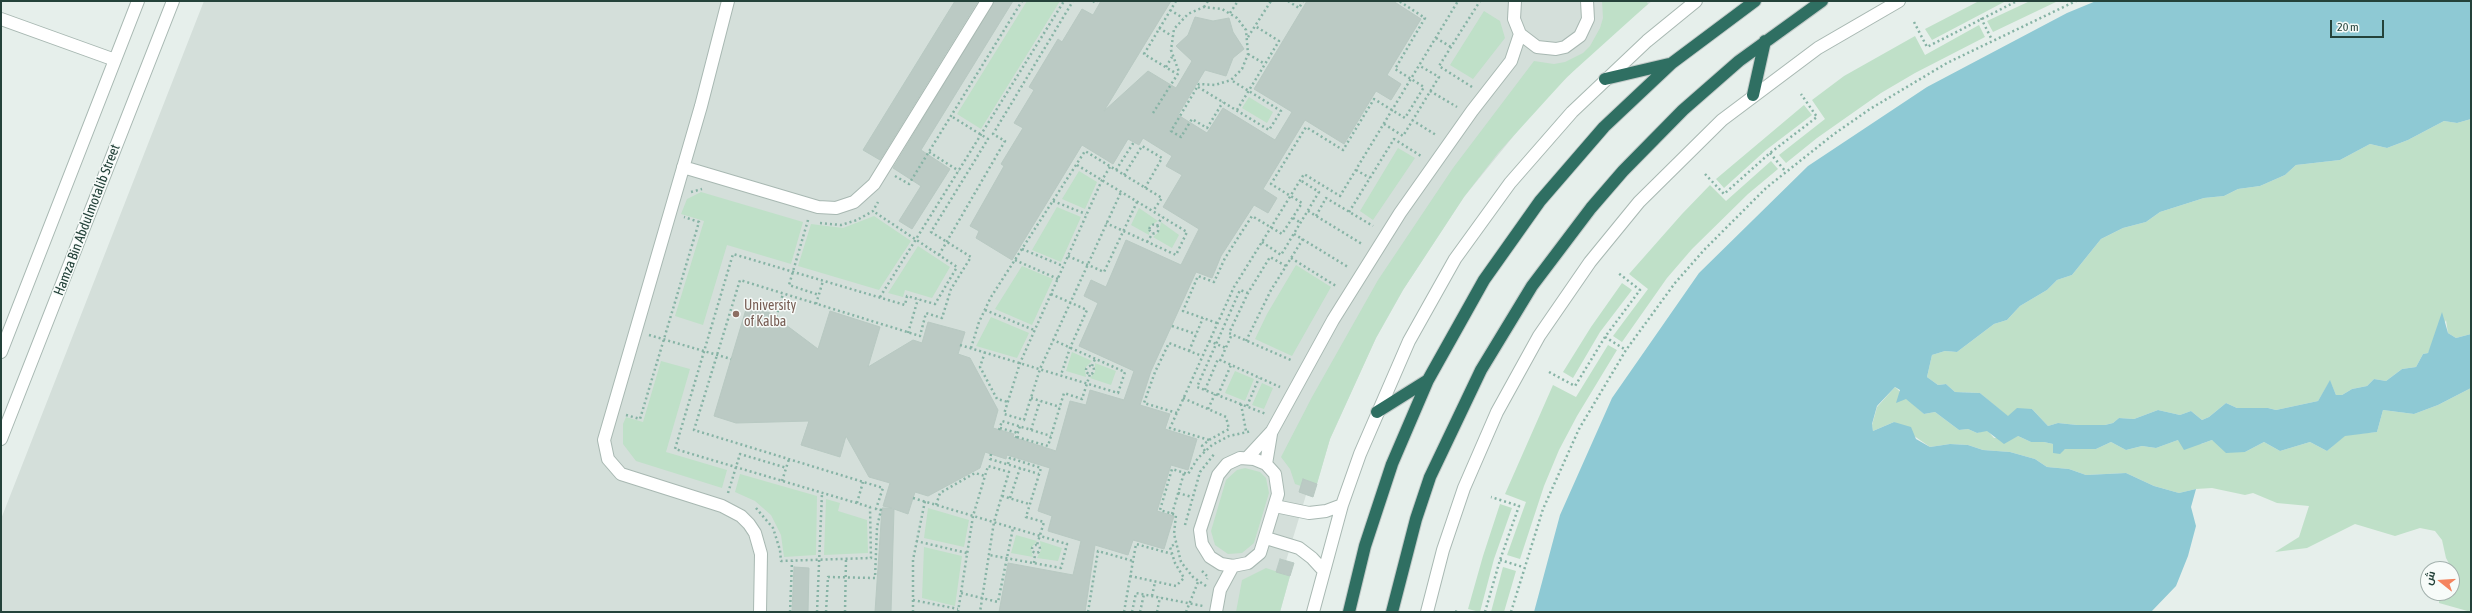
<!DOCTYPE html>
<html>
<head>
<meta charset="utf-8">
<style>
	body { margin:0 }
	#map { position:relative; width:2472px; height:613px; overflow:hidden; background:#e6efeb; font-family:"Asap Condensed",Cairo,sans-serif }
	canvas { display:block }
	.frame { position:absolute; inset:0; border:2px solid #24423a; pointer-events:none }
	.north { position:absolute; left:2420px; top:561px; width:40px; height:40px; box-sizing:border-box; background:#f7fbf9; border:1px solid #a3b1ad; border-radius:50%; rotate:287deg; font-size:11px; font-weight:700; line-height:16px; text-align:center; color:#24423a }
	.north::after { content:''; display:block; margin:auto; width:14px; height:18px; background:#f4845f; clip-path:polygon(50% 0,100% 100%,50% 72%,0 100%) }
	.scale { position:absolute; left:2330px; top:20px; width:54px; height:18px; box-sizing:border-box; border:2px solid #24423a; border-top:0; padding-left:5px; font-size:12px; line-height:14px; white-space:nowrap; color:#24423a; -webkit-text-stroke:3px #f7fbf9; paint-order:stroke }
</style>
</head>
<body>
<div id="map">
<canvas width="2472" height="613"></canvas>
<div class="frame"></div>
<div class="north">ش</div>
<div class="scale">20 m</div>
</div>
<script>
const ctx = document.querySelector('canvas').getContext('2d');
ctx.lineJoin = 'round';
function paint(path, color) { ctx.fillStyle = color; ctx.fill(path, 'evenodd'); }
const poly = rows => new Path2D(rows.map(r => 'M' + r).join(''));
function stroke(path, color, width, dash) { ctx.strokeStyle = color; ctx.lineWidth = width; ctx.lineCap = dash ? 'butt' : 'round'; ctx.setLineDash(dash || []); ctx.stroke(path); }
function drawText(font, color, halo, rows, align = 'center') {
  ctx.font = font + ' "Asap Condensed",sans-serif'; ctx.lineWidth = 3; ctx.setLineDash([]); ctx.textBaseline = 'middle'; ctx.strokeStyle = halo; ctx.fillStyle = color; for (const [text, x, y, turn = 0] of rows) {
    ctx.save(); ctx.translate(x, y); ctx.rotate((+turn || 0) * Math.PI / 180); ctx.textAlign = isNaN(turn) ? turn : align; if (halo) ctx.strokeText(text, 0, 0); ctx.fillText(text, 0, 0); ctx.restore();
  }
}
paint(poly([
	[204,1,1652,1,1600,44,1534,111,1464,197,1403,290,1376,338,1330,439,1313,497,1306,495,1286,561,1280,559,1276,572,1290,576,1280,612,1,612,1,519]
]), '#d4dfda');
paint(poly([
	[1027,1,1060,1,981,129,957,114],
	[1602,1,1646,1,1648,4,1567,77,1498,153,1464,197,1403,290,1376,338,1330,439,1317,484,1303,479,1301,486,1295,484,1290,469,1281,457,1312,397,1378,280,1453,168,1534,61,1554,64,1565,62,1583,53,1590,46,1600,28,1603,18],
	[1979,1,2006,1,1932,40,1925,29],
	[2030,1,2058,1,1993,32,1987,21],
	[1484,11,1500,21,1505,38,1473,79,1450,65],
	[1979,25,1985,37,1915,73,1881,93,1817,138,1786,163,1779,155,1825,119,1812,100,1844,76,1915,36,1925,55],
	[1249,97,1273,112,1267,123,1242,108],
	[1804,105,1812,115,1766,150,1724,188,1716,179],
	[2471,119,2471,334,2456,338,2448,333,2446,320,2428,353,2423,354,2416,367,2402,369,2386,381,2374,379,2367,386,2352,389,2342,395,2336,395,2330,381,2318,401,2276,410,2268,408,2237,408,2226,403,2209,417,2202,420,2191,411,2180,415,2158,410,2134,419,2119,418,2113,423,2105,425,2077,425,2058,423,2048,426,2032,409,2008,417,1980,393,1955,392,1946,384,1938,385,1927,377,1932,355,1945,351,1957,352,1994,324,2007,320,2020,306,2047,290,2057,280,2072,275,2101,239,2123,228,2146,222,2160,212,2204,198,2224,196,2238,189,2260,186,2285,175,2296,165,2340,160,2370,144,2387,148,2408,140,2444,121,2457,123],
	[1398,148,1415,158,1373,220,1360,211],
	[1771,161,1778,169,1748,194,1692,249,1667,278,1622,342,1613,336,1648,289,1629,274,1682,214,1710,185,1726,201],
	[1079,171,1097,182,1085,209,1062,199],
	[701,192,803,222,791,264,727,245,703,325,675,316,704,221,681,214,687,199],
	[1057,207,1081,217,1061,262,1032,250],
	[1139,208,1158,221,1150,226,1149,235,1131,225],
	[874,216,911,241,879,290,798,266,811,224,843,228],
	[1161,222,1179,235,1172,248,1153,237,1159,232],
	[918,246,950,267,932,298,905,290,903,297,888,293],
	[1296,265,1331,287,1292,356,1255,339,1267,314],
	[1022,266,1053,279,1032,325,995,309],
	[1622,283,1632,290,1600,332,1573,378,1563,372,1591,327],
	[991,317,1029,333,1017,358,976,346],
	[1608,345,1617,350,1577,416,1559,450,1544,486,1520,559,1507,555,1526,502,1505,494,1553,385,1576,397],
	[1072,352,1092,361,1085,368,1086,377,1066,371],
	[661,361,690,369,666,452,727,470,722,488,636,461,623,444,623,424,626,417,643,422],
	[1095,363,1116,371,1111,385,1090,378,1095,372],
	[1235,371,1254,379,1245,401,1225,393],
	[1262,383,1273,388,1264,409,1252,405],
	[1895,387,1924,414,1935,412,1959,430,1968,429,1977,433,1987,430,1994,438,2018,436,2031,442,2044,442,2053,444,2053,453,2065,449,2096,449,2111,442,2126,450,2142,446,2156,448,2178,440,2201,444,2212,440,2245,452,2264,442,2280,451,2310,442,2327,451,2345,435,2377,432,2383,410,2414,414,2438,405,2471,388,2471,612,2439,603,2439,593,2452,593,2452,569,2446,558,2442,540,2435,531,2420,528,2395,536,2355,524,2307,548,2275,552,2299,537,2309,506,2277,503,2253,493,2245,495,2212,488,2196,489,2179,493,2154,486,2126,473,2086,475,2069,469,2047,467,2035,459,2010,452,1983,450,1968,445,1950,444,1930,447,1894,422,1873,431,1872,425,1877,407],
	[1245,468,1260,472,1266,478,1269,493,1254,543,1242,553,1228,554,1215,545,1211,531,1226,480,1237,470],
	[740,474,817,496,816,555,784,557,781,535,771,515,755,501,735,492],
	[826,499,840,503,838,511,867,520,868,553,824,555],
	[1500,504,1512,508,1494,559,1480,612,1468,609,1483,556],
	[928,508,969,520,964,547,924,538],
	[1016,535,1037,541,1031,548,1033,557,1011,553],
	[1040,541,1062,548,1058,561,1037,558,1041,550],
	[924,547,962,556,955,606,922,598],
	[1503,567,1516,571,1504,612,1491,612],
	[1266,568,1290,576,1280,612,1236,612,1242,580]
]), '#bfe0c8');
paint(poly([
	[2096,1,2471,1,2471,119,2457,123,2444,121,2408,140,2387,148,2370,144,2340,160,2296,165,2285,175,2260,186,2238,189,2224,196,2204,198,2160,212,2146,222,2123,228,2101,239,2072,275,2057,280,2047,290,2020,306,2007,320,1994,324,1957,352,1945,351,1932,355,1927,377,1938,385,1946,384,1955,392,1980,393,2008,416,2017,408,2032,409,2048,426,2058,423,2077,425,2105,425,2113,423,2119,418,2134,419,2158,410,2180,415,2191,411,2202,420,2209,417,2226,403,2237,408,2268,408,2276,410,2318,401,2330,380,2336,395,2342,395,2352,389,2367,386,2374,379,2386,381,2402,369,2416,367,2423,354,2428,353,2442,312,2448,333,2456,338,2471,334,2471,388,2438,405,2414,414,2383,410,2377,432,2345,436,2327,451,2310,442,2280,451,2264,442,2245,452,2226,453,2212,440,2184,450,2178,440,2156,448,2142,446,2126,450,2111,442,2096,449,2065,449,2060,454,2053,453,2053,444,2044,442,2031,442,2018,436,2004,444,1987,431,1977,433,1968,429,1959,430,1935,412,1924,414,1906,399,1896,403,1900,390,1895,387,1877,406,1872,424,1873,431,1894,422,1911,427,1916,439,1930,447,1950,444,1968,445,1983,450,2010,452,2035,459,2047,467,2069,469,2086,475,2126,473,2154,486,2179,493,2196,489,2191,507,2196,526,2188,556,2176,586,2151,612,1534,612,1560,515,1612,398,1699,273,1808,166,1927,87,2067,13]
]), '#8ec9d4');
const building = poly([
	[955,1,978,1,880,160,863,150,955,1],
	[994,1,1013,1,921,150,950,169,912,229,899,221,921,186,893,168,994,1],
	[1101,1,1171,1,1104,111,1148,71,1176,88,1192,61,1176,46,1188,35,1195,17,1213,21,1229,18,1233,32,1244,49,1233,58,1226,76,1205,70,1178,115,1207,133,1223,108,1275,140,1292,112,1254,89,1307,1,1393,1,1421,19,1387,75,1401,84,1391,100,1376,91,1344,144,1305,120,1263,189,1277,198,1268,213,1254,205,1221,256,1212,278,1196,272,1151,371,1140,405,1170,414,1165,429,1197,439,1188,470,1171,465,1157,511,1174,516,1164,549,1133,540,1128,555,1095,545,1085,612,999,612,1008,563,1073,575,1081,541,1048,531,1052,516,1038,511,1050,468,1007,455,1006,459,985,452,980,468,928,496,915,492,908,514,894,509,891,612,875,612,882,508,892,508,883,506,890,483,869,477,846,436,840,457,801,445,809,421,736,423,714,416,747,306,770,313,818,349,830,311,880,327,868,367,913,340,922,343,928,322,965,332,958,354,970,358,998,410,993,428,1014,434,1013,437,1056,451,1070,401,1086,405,1090,390,1124,400,1134,371,1079,346,1098,303,1084,296,1091,280,1106,287,1126,240,1181,265,1199,229,1163,207,1182,175,1166,166,1172,156,1143,138,1139,145,1128,139,1113,164,1082,145,1012,260,976,238,979,231,970,226,1004,166,1001,164,1023,128,1014,123,1034,90,1029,87,1058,39,1062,42,1082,9,1093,15,1101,1],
	[1303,479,1317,484,1313,497,1299,492,1303,479],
	[1280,559,1294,563,1290,576,1276,572,1280,559],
	[794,567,809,568,808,612,792,612,794,567]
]);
paint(building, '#bbcac4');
stroke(building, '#b8c9c2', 1);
const minor = poly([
	[728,1,701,106,604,440,608,459,621,474,722,506,741,516,749,524,755,533,761,554,760,612],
	[1515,1,1514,19,1520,34,1537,47,1556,49,1565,47,1580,36,1588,19,1587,1],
	[1,19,115,60],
	[683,167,818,207,836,208,854,202,874,184,987,1],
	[1,352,138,1],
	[1,439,173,1],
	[1240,458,1254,459,1266,464,1275,474,1278,494,1260,553,1248,563,1233,566,1221,564,1210,557,1202,544,1200,530,1218,475,1227,464,1240,458],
	[1247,458,1272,431,1333,320,1400,213,1472,111,1511,61,1520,34],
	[1266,464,1271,434],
	[1275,506,1309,513,1326,511,1342,505],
	[1266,538,1299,548,1312,558,1323,570],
	[1216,612,1220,590,1233,566],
	[1313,612,1342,505,1360,454,1409,341,1455,259,1510,183,1572,112,1647,41,1696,1],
	[1427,612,1443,550,1464,488,1497,412,1539,336,1590,262,1639,202,1722,120,1818,48,1899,1]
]);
const highway = poly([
	[1605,79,1669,64],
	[1753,95,1765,41],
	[1377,412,1428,380],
	[1349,612,1365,546,1392,464,1428,380,1484,280,1540,201,1604,127,1672,63,1755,1],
	[1392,612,1416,519,1430,477,1481,370,1532,286,1591,208,1623,171,1683,110,1739,61,1822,1]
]);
stroke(minor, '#a8b8b2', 14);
stroke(highway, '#c2cac8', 14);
stroke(poly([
	[1093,1,1096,3,1097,1],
	[1176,1,1144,54,1177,74],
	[1288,1,1299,8,1303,1],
	[1204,7,1208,1],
	[1170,10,1183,18],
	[1230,13,1238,1],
	[1981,18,1992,40],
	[1914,22,1927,47,2017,1],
	[1159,28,1172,36],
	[1248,37,1271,1],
	[1436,38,1451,47],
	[1248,54,1265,64],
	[1166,67,1172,57],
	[1198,87,1269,130,1281,111,1231,80],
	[1472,87,1439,66,1480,1],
	[1430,91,1457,107],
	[1237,110,1279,41,1255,26],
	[1153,113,1179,72,1171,50,1174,29,1188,14,1204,7,1222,9,1237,18,1246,30,1248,54,1242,69,1231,80,1215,85,1199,84,1171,131,1181,137,1192,119,1207,128,1223,102],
	[1412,120,1436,135],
	[1384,124,1403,136,1439,77,1420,66],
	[929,152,959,171],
	[1770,153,1786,172],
	[1077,165,1187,232,1176,255,1106,223],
	[1110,167,1102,180,1020,363,1004,414,1024,420,1040,369,1121,192],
	[1116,170,1134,142],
	[1356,170,1370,178],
	[1705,174,1724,194,1770,153,1817,117,1801,94],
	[1124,175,1142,146,1162,158,1145,188],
	[895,176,909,184,1022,1],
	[691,192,702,189],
	[1053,201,1086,214],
	[1308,211,1362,244],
	[1349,212,1394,139,1421,156],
	[1316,216,1326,198,1373,226],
	[1293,218,1301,223],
	[808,220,789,285,819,295],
	[820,223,841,225,857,220,873,211,878,202],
	'1149.5 229a4.5 4.5 0 1 1 9 0a4.5 4.5 0 1 1-9 0Z',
	[1157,226,1162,217],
	[1294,234,1348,267],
	[1147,242,1153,233],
	[1262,242,1281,255,1319,192,1300,180],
	[1022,249,1063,266],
	[939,255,1005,141,993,134,1073,1],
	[1068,256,1104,272,1137,202],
	[1291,258,1336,286],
	[1015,260,1058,279],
	[1286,266,1270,257,1248,293,1229,333,1293,361],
	[1248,293,1240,290,1197,387,1266,414],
	[1051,294,1087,310,1070,348,1061,375],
	[880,297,1064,1],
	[816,304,823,281],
	[985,310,1034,330],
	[776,317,783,294],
	[1217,323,1183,311,1198,276,1214,282,1225,258,1252,216,1282,234,1302,203,1271,184,1306,127,1343,150,1374,99,1405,118,1424,87,1395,69,1425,18,1399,1],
	[1172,326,1196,334],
	[908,333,918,299],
	[649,335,731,359],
	[1605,337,1626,350],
	[1209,341,1226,348],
	[1246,341,1271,290,1303,239],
	[960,345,1118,393,1125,372,1053,340],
	[971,348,979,322,991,297,1085,151,1162,198,1153,211],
	[1189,351,1203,318],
	[985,352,980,367,997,399,1008,402],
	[1220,361,1232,334],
	'1086 370a4 4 0 1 1 8 0a4 4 0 1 1-8 0Z',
	[1092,366,1095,359],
	[1549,372,1575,386,1605,337,1640,290,1617,272],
	[1205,390,1218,359,1280,387],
	[1218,395,1231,365],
	[1031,398,1060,407],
	[1183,398,1226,417,1229,429,1209,440,1202,446,1205,451],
	[1241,404,1246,431],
	[1247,406,1259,378],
	[1208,409,1215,394],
	[1177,413,1144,403,1155,372,1169,343,1202,356],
	[626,415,640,419,699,222,684,217],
	[1000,428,1018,433],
	[999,430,1002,421,1051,436],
	[1031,430,1040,401],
	[1017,437,1048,446,1064,393,1082,399,1090,374],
	[1016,438,1020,426],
	[1209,440,1170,428,1234,287,1304,174,1340,196,1458,1],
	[991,454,990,459,1039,474],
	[1008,464,1010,458,1041,468,1026,517,1044,522,1037,545],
	[782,481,789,459],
	[728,493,740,454,787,468],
	[1178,493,1192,497],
	[1002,496,1029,504],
	[913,498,1067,544,1061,568,989,555],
	[1010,498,1020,468],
	[857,503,863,482],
	[936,505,940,493,975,473,985,476],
	[756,508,773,528,780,550,781,561,871,558,870,507,675,449,733,254,905,305,907,296,935,304,957,267,873,211],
	[1172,514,1184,473],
	[1185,525,1200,472,1215,453],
	[916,541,967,553],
	'1032 549a4 4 0 1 1 8 0a4 4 0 1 1-8 0Z',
	[1500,560,1523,567],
	[1034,563,1035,554],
	[1202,571,1208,577,1207,579],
	[1130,576,1176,586,1184,578,1175,563,1170,547,1175,544],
	[1206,586,1193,577,1181,562,1174,534,1176,515,1160,510,1172,469,1188,474,1198,458,1212,445,1229,436,1252,431],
	[961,593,998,602,1013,528],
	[1152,596,1155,582],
	[913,600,958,609],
	[1455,611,1457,612],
	[790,612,792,561],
	[817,612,822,493],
	[826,612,828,577,875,578,877,527,881,510,876,509,883,488,694,430,740,280,920,336,926,313,942,318,951,289,971,257,931,232,988,139,951,116],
	[845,612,846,559],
	[913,612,913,560,925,501],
	[958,612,973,516,988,466,1009,472,994,522,980,612],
	[1088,612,1098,551,1133,561],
	[1124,612,1136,544,1172,554],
	[1132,612,1136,593,1203,606],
	[1140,612,1144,594],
	[1157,612,1160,597],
	[1186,612,1198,582],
	[1485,612,1500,560,1519,506,1491,497],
	[1511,612,1543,509,1579,429,1626,350,1675,283,1704,250,1766,188,1834,134,1870,109,1947,63,2076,1]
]), '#86b3a5', 2.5, [2, 3]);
stroke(minor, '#fff', 12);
stroke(highway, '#2f6f62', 12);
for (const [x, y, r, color] of [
	[736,314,4,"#8d6e63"]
]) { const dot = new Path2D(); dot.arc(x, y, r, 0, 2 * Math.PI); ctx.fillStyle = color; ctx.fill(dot); stroke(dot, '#f7fbf9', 1.5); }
drawText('14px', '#24423a', '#f7fbf9', [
	["Hamza Bin Abdulmotalib Street",87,220,-69]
]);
drawText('14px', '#785e54', '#f7fbf9', [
	["University",744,306],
	["of Kalba",744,322]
], 'left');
</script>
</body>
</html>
